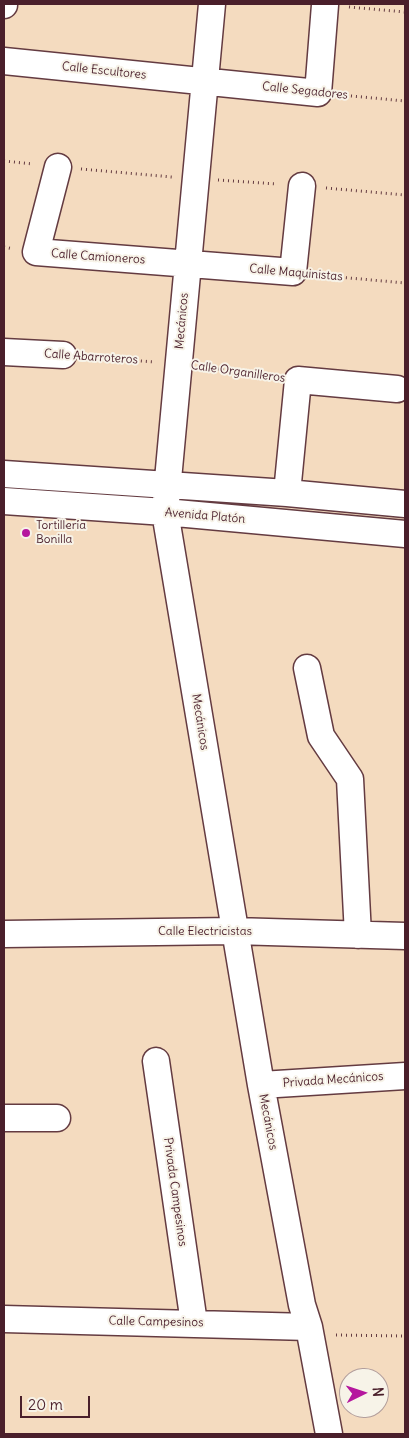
<!DOCTYPE html>
<html>
<head>
<meta charset="utf-8">
<style>
	body { margin:0 }
	#map { position:relative; width:409px; height:1438px; overflow:hidden; background:#f4dbbf; font-family:Delius,sans-serif }
	canvas { display:block }
	.frame { position:absolute; inset:0; border:5px solid #4a1f2b; pointer-events:none }
	.north { position:absolute; left:339px; top:1368px; width:50px; height:50px; box-sizing:border-box; background:#f7f3e8; border:1px solid #b29e9c; border-radius:50%; rotate:86deg; font-size:14px; font-weight:700; line-height:20px; text-align:center; color:#4a1f2b }
	.north::after { content:''; display:block; margin:auto; width:18px; height:22px; background:#b5179e; clip-path:polygon(50% 0,100% 100%,50% 72%,0 100%) }
	.scale { position:absolute; left:20px; top:1396px; width:70px; height:22px; box-sizing:border-box; border:2px solid #4a1f2b; border-top:0; padding-left:6px; font-size:15px; line-height:18px; white-space:nowrap; color:#4a1f2b; -webkit-text-stroke:4px #f7f3e8; paint-order:stroke }
</style>
</head>
<body>
<div id="map">
<canvas width="409" height="1438"></canvas>
<div class="frame"></div>
<div class="north">N</div>
<div class="scale">20 m</div>
</div>
<script>
const ctx = document.querySelector('canvas').getContext('2d');
ctx.lineJoin = 'round';
const poly = rows => new Path2D(rows.map(r => 'M' + r).join(''));
function stroke(path, color, width, dash) { ctx.strokeStyle = color; ctx.lineWidth = width; ctx.lineCap = dash ? 'butt' : 'round'; ctx.setLineDash(dash || []); ctx.stroke(path); }
function drawText(font, color, halo, rows, align = 'center') {
  ctx.font = font + ' Delius,sans-serif'; ctx.lineWidth = 4; ctx.setLineDash([]); ctx.textBaseline = 'middle'; ctx.strokeStyle = halo; ctx.fillStyle = color; for (const [text, x, y, turn = 0] of rows) {
    ctx.save(); ctx.translate(x, y); ctx.rotate((+turn || 0) * Math.PI / 180); ctx.textAlign = isNaN(turn) ? turn : align; if (halo) ctx.strokeText(text, 0, 0); ctx.fillText(text, 0, 0); ctx.restore();
  }
}
const street = poly([
	[212,4,165,512,261,1085,302,1305,309,1327,329,1434],
	[4,5,4,4],
	[4,61,318,93,325,5],
	[58,167,36,252,293,272,302,186],
	[4,352,63,355],
	[4,474,287,493,405,504],
	[287,493,298,380,397,389],
	[4,501,165,512,405,534],
	[307,668,321,736,350,779,358,935],
	[4,934,234,931,405,936],
	[156,1061,194,1323],
	[261,1085,405,1076],
	[4,1118,57,1118],
	[4,1319,309,1327]
]);
stroke(street, '#643b41', 29);
stroke(poly([
	[349,7,405,12],
	[341,95,405,101],
	[4,161,33,164],
	[81,169,172,177],
	[218,180,277,184],
	[326,188,405,195],
	[4,247,13,249],
	[316,275,405,283],
	[86,357,155,362],
	[203,367,274,377],
	[336,1335,405,1336]
]), '#643b41', 3, [1, 4]);
stroke(street, '#fff', 26);
for (const [x, y, r, color] of [
	[26,533,5,"#b5179e"]
]) { const dot = new Path2D(); dot.arc(x, y, r, 0, 2 * Math.PI); ctx.fillStyle = color; ctx.fill(dot); stroke(dot, '#f7f3e8', 2); }
drawText('12px', '#4a1f2b', '#f7f3e8', [
	["Calle Escultores",104,71,6],
	["Calle Segadores",305,91,6],
	["Calle Camioneros",98,257,4],
	["Calle Maquinistas",296,273,5],
	["Mecánicos",182,321,-85],
	["Calle Abarroteros",91,357,4],
	["Calle Organilleros",238,372,8],
	["Avenida Platón",205,516,5],
	["Mecánicos",200,722,81],
	["Calle Electricistas",205,932],
	["Privada Mecánicos",333,1080,-4],
	["Mecánicos",268,1122,79],
	["Privada Campesinos",175,1192,82],
	["Calle Campesinos",156,1322,1]
]);
drawText('12px', '#4a1f2b', '#f7f3e8', [
	["Tortillería",36,526],
	["Bonilla",36,540]
], 'left');
</script>
</body>
</html>
